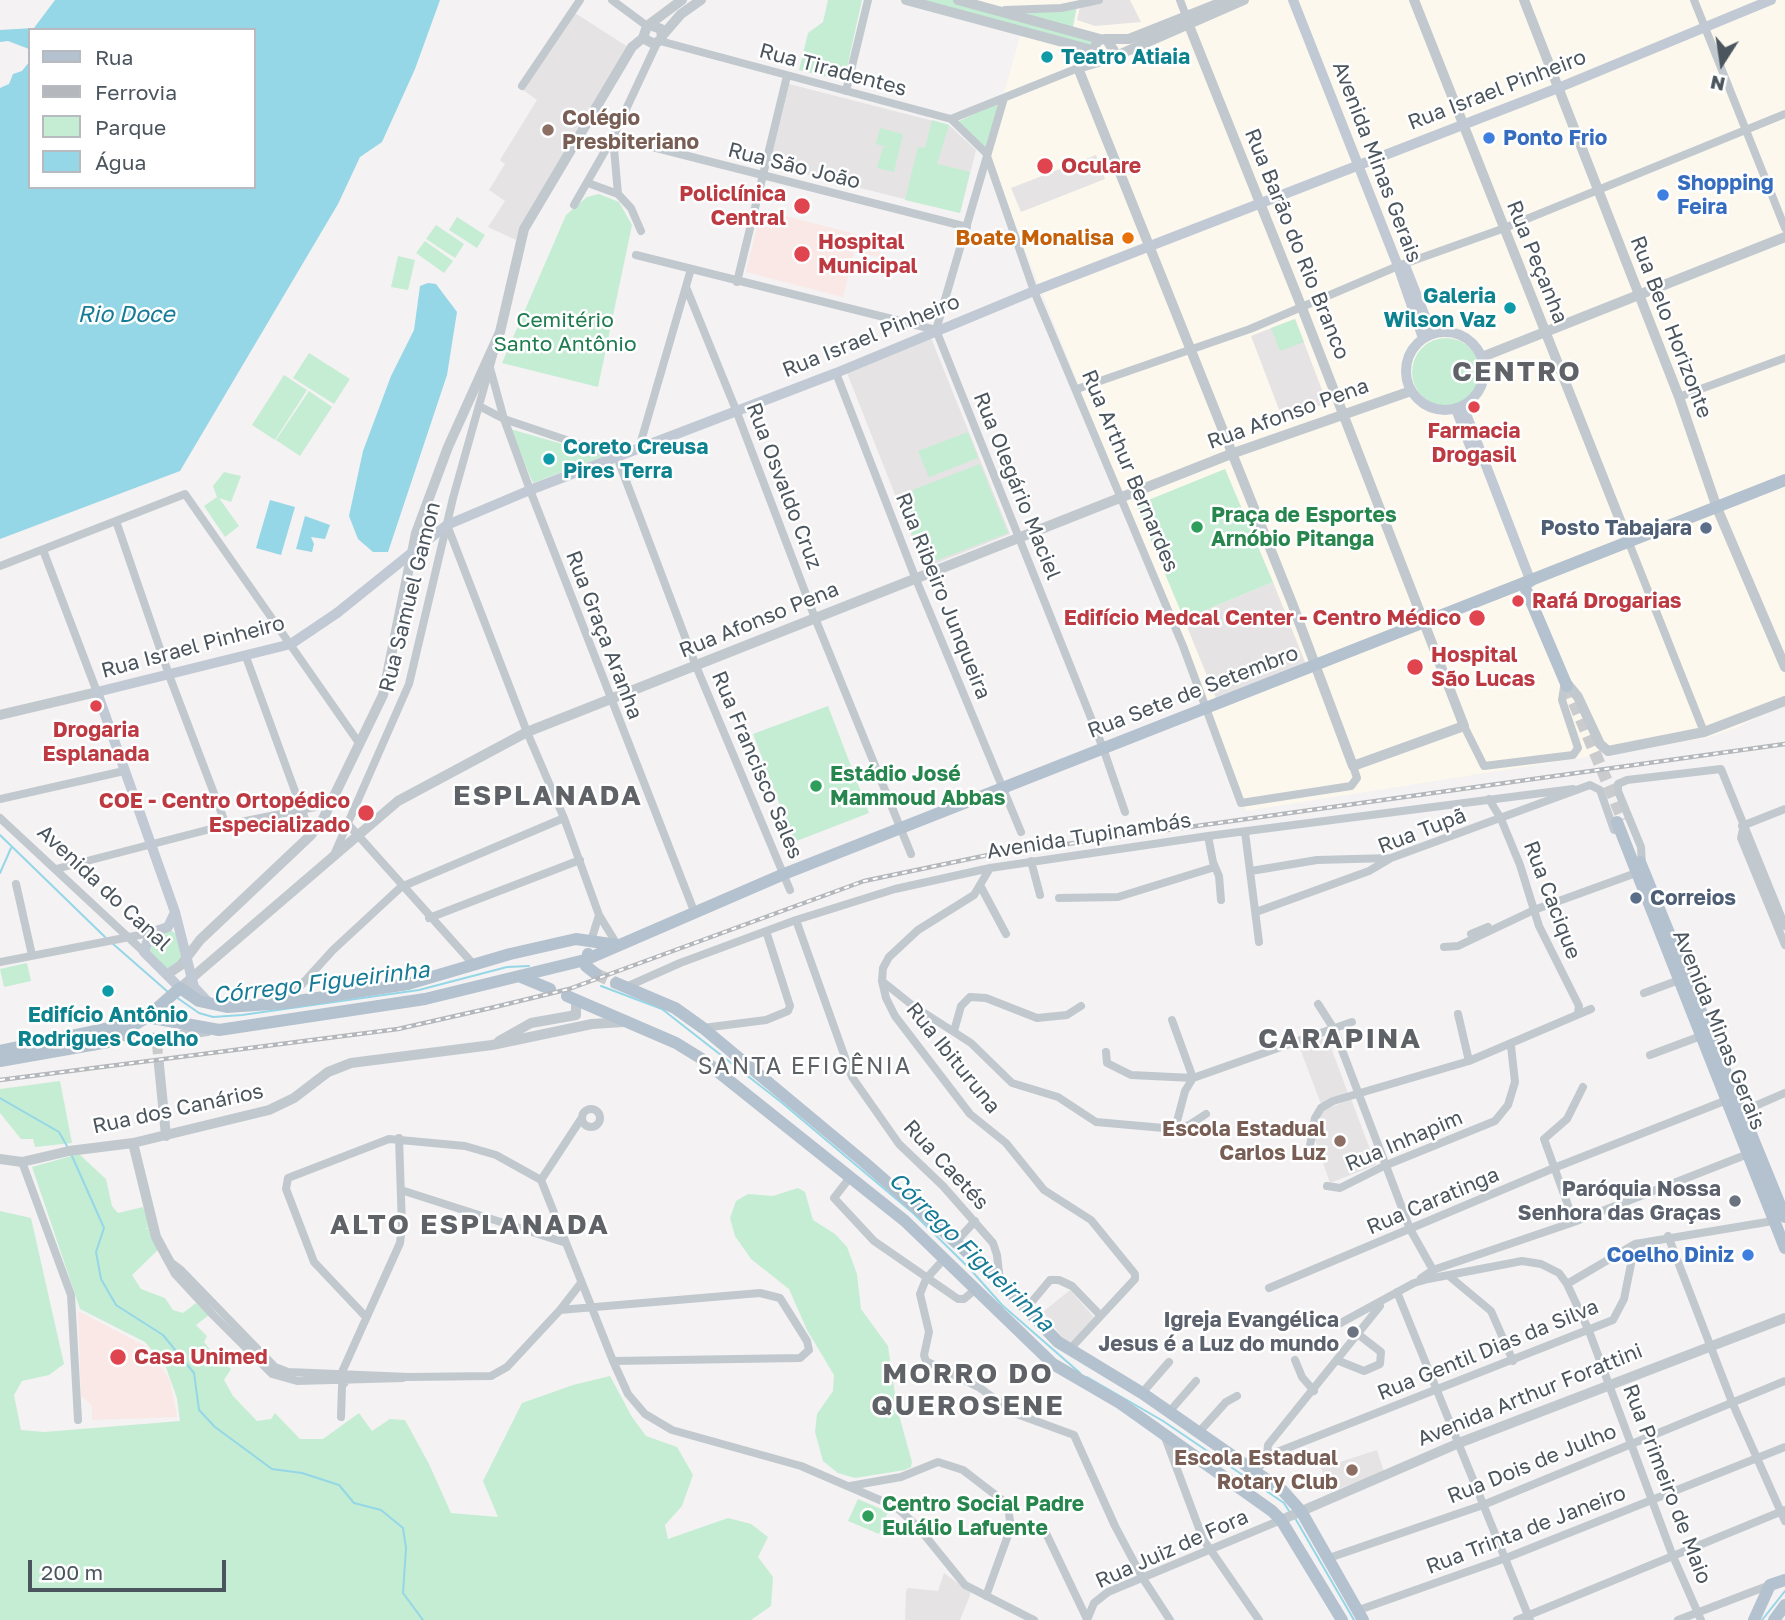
<!DOCTYPE html>
<html>
<head>
<meta charset="utf-8">
<style>
	body { margin:0 }
	#map { position:relative; width:1785px; height:1620px; overflow:hidden; background:#f4f2f2; font-family:"Golos Text",sans-serif }
	canvas { display:block }
	.legend { position:absolute; left:28px; top:28px; width:228px; height:161px; box-sizing:border-box; background:#fff; border:2px solid #b7bbbf; margin:0; padding:9px 12px; list-style:none; font-size:21px; color:#4b555e }
	.legend li { display:flex; align-items:center; gap:14px; height:35px }
	.legend b { width:35px; border:2px solid #b7bbbf }
	.north { position:absolute; left:1687px; top:28px; width:70px; height:70px; -webkit-text-stroke:5px #fff; paint-order:stroke; rotate:192deg; font-size:19px; font-weight:700; line-height:28px; text-align:center; color:#4b555e }
	.north::after { content:''; display:block; margin:auto; width:24px; height:32px; background:#4b555e; clip-path:polygon(50% 0,100% 100%,50% 72%,0 100%) }
	.scale { position:absolute; left:28px; top:1560px; width:198px; height:32px; box-sizing:border-box; border:4px solid #4b555e; border-top:0; padding-left:9px; font-size:21px; line-height:24px; white-space:nowrap; color:#4b555e; -webkit-text-stroke:5px #fff; paint-order:stroke }
</style>
</head>
<body>
<div id="map">
<canvas width="1785" height="1620"></canvas>
<ul class="legend">
<li><b style="height:9px;background:#b4c1ce"></b>Rua</li>
<li><b style="height:9px;background:#b4b7bb"></b>Ferrovia</li>
<li><b style="height:19px;background:#c5edd4"></b>Parque</li>
<li><b style="height:19px;background:#95d6e7"></b>Água</li>
</ul>
<div class="north">N</div>
<div class="scale">200 m</div>
</div>
<script>
const ctx = document.querySelector('canvas').getContext('2d');
ctx.lineJoin = 'round';
function paint(path, color) { ctx.fillStyle = color; ctx.fill(path, 'evenodd'); }
const poly = rows => new Path2D(rows.map(r => 'M' + r).join(''));
function stroke(path, color, width, dash) { ctx.strokeStyle = color; ctx.lineWidth = width; ctx.lineCap = dash ? 'butt' : 'round'; ctx.setLineDash(dash || []); ctx.stroke(path); }
function drawText(font, color, halo, rows, align = 'center') {
  ctx.font = font + ' "Golos Text",sans-serif'; ctx.lineWidth = 5; ctx.setLineDash([]); ctx.textBaseline = 'middle'; ctx.strokeStyle = halo; ctx.fillStyle = color; for (const [text, x, y, turn = 0] of rows) {
    ctx.save(); ctx.translate(x, y); ctx.rotate((+turn || 0) * Math.PI / 180); ctx.textAlign = isNaN(turn) ? turn : align; if (halo) ctx.strokeText(text, 0, 0); ctx.fillText(text, 0, 0); ctx.restore();
  }
}
paint(poly([
	[965,0,1785,0,1785,704,1734,729,1706,738,1246,811,987,153,1021,33,1073,30,1078,5,1000,9]
]), '#fcf8ee');
paint(poly([
	[1104,0,1130,0,1141,22,1095,26,1077,20,1080,7],
	[575,13,628,47,516,240,488,227,505,201,489,190,505,164,500,160,537,100,523,90],
	[789,84,949,125,976,150,960,213,769,165],
	[1096,155,1105,179,1021,212,1011,188],
	[1295,319,1327,403,1283,420,1251,336],
	[931,338,1010,534,924,568,847,373],
	[1273,582,1307,667,1218,703,1184,619],
	[1327,1037,1348,1093,1321,1104,1299,1046],
	[1351,1099,1376,1165,1330,1183,1314,1137,1320,1115,1326,1109],
	[1070,1290,1094,1317,1068,1345,1043,1312],
	[1377,1450,1384,1472,1330,1492,1321,1468],
	[944,1573,971,1593,960,1620,905,1620,906,1591,908,1588,938,1591]
]), '#e5e3e3');
paint(poly([
	[761,210,884,241,879,257,854,252,843,297,746,272],
	[78,1311,149,1348,170,1380,177,1417,92,1420,92,1405,81,1396]
]), '#fae8e6');
paint(poly([
	[828,0,862,0,844,81,799,70,808,33,823,22],
	[906,0,958,0,1000,11,1077,6,1072,31,1100,39,1093,46],
	[1000,102,985,149,957,122],
	[932,120,949,125,937,164,970,172,960,213,905,200,918,147,925,148],
	[880,128,903,134,894,172,877,168,883,147,890,148,876,144],
	[599,194,619,202,632,225,598,387,502,363,566,215,587,197],
	[457,217,485,235,477,248,449,230],
	[436,225,464,244,455,258,426,239],
	[425,241,453,261,444,273,416,253],
	[398,256,415,260,408,290,391,287],
	[1295,319,1304,342,1280,351,1271,328],
	'1412 372a34 34 0 1 1 68 0a34 34 0 1 1-68 0Z',
	[309,353,350,379,334,404,293,378],
	[284,375,307,390,275,440,252,425],
	[309,391,332,407,300,456,276,440],
	[510,429,604,456,533,483],
	[968,432,978,458,929,477,918,451],
	[980,464,1008,533,925,565,897,496],
	[1225,469,1273,582,1184,619,1136,505],
	[224,472,241,476,231,502,219,498,239,526,225,537,204,506,217,497,213,486],
	[828,706,869,813,794,842,753,734],
	[168,928,180,937,186,957,169,972,143,951,146,938],
	[27,963,31,981,4,987,0,969],
	[60,1081,72,1143,35,1147,33,1139,21,1139,0,1113,0,1089],
	[79,1154,106,1179,112,1206,118,1213,143,1207,151,1227,143,1229,152,1228,159,1249,132,1275,141,1289,165,1298,173,1310,183,1313,196,1303,209,1315,196,1325,207,1336,204,1342,215,1356,231,1369,224,1380,233,1396,257,1421,271,1419,275,1413,300,1439,323,1439,359,1413,372,1431,390,1419,405,1420,429,1464,451,1513,498,1517,483,1481,522,1403,573,1385,610,1376,632,1417,646,1436,677,1447,693,1475,682,1506,665,1525,668,1539,728,1518,751,1524,768,1537,758,1557,773,1577,771,1606,751,1620,0,1620,0,1211,31,1218,64,1364,49,1375,22,1381,14,1395,21,1430,44,1432,180,1421,177,1398,165,1365,145,1342,80,1309,32,1167],
	[798,1188,805,1192,813,1220,835,1234,847,1247,857,1274,861,1309,888,1346,897,1408,912,1462,911,1467,905,1470,855,1478,838,1473,823,1461,815,1432,817,1414,833,1391,834,1375,807,1330,789,1289,751,1259,735,1236,730,1218,736,1201,748,1194,773,1196],
	[858,1499,888,1512,879,1534,848,1521]
]), '#c5edd4');
paint(poly([
	[55,0,440,0,415,69,382,142,360,157,338,204,180,471,0,539,0,88,9,84,13,74,22,71,29,62,29,49,8,41,0,42,0,30,34,28],
	[30,30,254,30,254,187,30,187],
	[428,283,436,284,457,312,447,375,388,552,373,552,358,539,349,516,363,451,391,376,414,330,420,286],
	[270,500,295,507,281,555,256,548],
	[305,516,330,525,325,539,311,537,314,544,312,552,296,549]
]), '#95d6e7');
stroke(poly([
	[0,835,105,937],
	[0,873,11,848],
	[112,943,168,992],
	[601,986,662,1009,781,1102,913,1213,970,1269,1002,1305,1080,1373],
	[176,997,199,1013,213,1017,242,1015,419,990,507,967,529,966],
	[0,1098,59,1132,67,1146],
	[72,1156,104,1228,96,1252,101,1279,116,1305,163,1335,194,1373,199,1410,215,1427,272,1469,302,1473,339,1485,354,1503,381,1510,403,1528,406,1548,403,1593,423,1620],
	[1087,1377,1163,1421,1284,1503,1289,1511],
	[1295,1518,1354,1620],
	[1762,1620,1785,1591]
]), '#95d6e7', 2);
stroke(poly([
	[157,1044,159,1065]
]), '#cacbcd', 10, [10, 5]);
stroke(poly([
	[1567,686,1623,820],
	[596,974,616,983]
]), '#cacbcd', 12, [12, 6]);
stroke(poly([
	[612,0,647,26],
	[1180,0,1186,16],
	[1694,0,1785,228],
	[1005,10,1061,8,1099,0],
	[660,41,951,119,986,153,1034,291,1183,646,1241,803,1351,786,1357,778,1353,766],
	[522,86,580,0],
	[846,91,868,0],
	[951,119,1078,68],
	[613,137,967,227],
	[613,137,618,194],
	[588,183,618,194,631,208,641,231],
	[574,205,613,137,657,43],
	[636,255,936,330],
	[737,282,787,76],
	[686,287,736,410,815,618,911,854],
	[936,330,1103,748,1125,812],
	[936,330,1004,98],
	[490,368,504,419,530,490,694,911],
	[836,373,915,577,1021,832],
	[1077,389,1250,329,1398,266,1502,229,1785,114],
	[1679,397,1785,358],
	[479,406,504,419,617,457,696,666,790,890],
	[639,448,691,269],
	[116,521,169,675,226,825],
	[447,525,527,732,564,818,599,915,618,946],
	[1629,543,1704,732],
	[43,550,97,692],
	[0,566,185,494,359,743],
	[246,657,311,835],
	[1464,726,1484,766,1573,755,1578,748,1562,700,1565,681],
	[0,799,124,771],
	[1489,799,1501,819,1520,865,1539,926,1579,1006,1578,1013],
	[0,818,144,952],
	[347,823,474,965],
	[1742,826,1785,809],
	[1743,829,1741,838,1785,945],
	[1245,832,1259,942],
	[1208,836,1213,862,1219,876,1221,900],
	[333,857,409,684,453,498,494,352],
	[1031,861,1040,895],
	[1642,865,1641,847,1618,791,1618,784,1627,780,1721,769,1785,926],
	[990,868,974,895,918,930,889,957,883,968,882,981,886,998,895,1016,970,1114,1006,1143,1044,1190,1091,1220,1135,1274,1135,1279,1069,1350],
	[56,869,226,825,330,804],
	[1251,871,1317,860,1391,858],
	[16,884,32,955],
	[981,887,1006,934],
	[1059,898,1118,897,1215,867],
	[1256,912,1369,871,1391,858,1590,785,1600,790,1614,830],
	[429,918,580,860],
	[796,920,852,1077,899,1144,943,1186,993,1243,997,1255,1000,1281],
	[1471,934,1488,927],
	[591,941,599,915],
	[1444,947,1458,946,1534,910,1636,873],
	[0,962,150,933],
	[882,981,912,1005,971,1043,1012,1083,1058,1097,1096,1122,1175,1129,1189,1125,1206,1114],
	[626,987,680,963,796,920,895,889,990,868,1208,836,1573,789],
	[1644,993,1682,979],
	[285,1003,333,950,401,887,564,818],
	[1318,1004,1334,1029,1410,1229,1433,1270],
	[1458,1014,1469,1061],
	[1172,1020,1193,1078,1185,1091,1175,1129],
	[703,1028,766,1020,788,1011,790,1006,766,931],
	[954,1031,961,1006,970,997,986,998,1037,1018,1067,1015,1081,1006],
	[1106,1052,1107,1063,1131,1075,1193,1078,1352,1022],
	[1650,1055,1701,1036],
	'582 1118a9 9 0 1 1 18 0a9 9 0 1 1-18 0Z',
	[1739,1113,1785,1093],
	[1308,1157,1315,1118,1321,1108,1333,1101,1469,1061,1591,1009],
	[22,1162,71,1295,78,1420],
	[851,1176,834,1198,874,1241,958,1299,964,1299,977,1288],
	[541,1180,581,1119],
	[1327,1186,1340,1188,1384,1166,1495,1121,1508,1105,1515,1082,1511,1046],
	[401,1190,563,1242],
	[1574,1222,1544,1139,1567,1119,1583,1087],
	[1668,1236,1732,1402,1785,1521],
	[955,1243,975,1221],
	[944,1259,926,1279,920,1294,929,1332,924,1355,926,1361,980,1388,1014,1413,1074,1435,1115,1526,1142,1577,1170,1620],
	[169,1261,181,1270,275,1367,288,1372,409,1377,491,1376,507,1367,560,1310,760,1293,780,1298,807,1341,809,1350,800,1358,613,1361],
	[169,1263,175,1274,213,1315,272,1374,297,1381,403,1378],
	[1449,1276,1491,1311,1513,1361],
	[1421,1278,1433,1270,1574,1222,1748,1154],
	[1567,1284,1635,1244],
	[1269,1288,1554,1168,1727,1100],
	[1397,1292,1530,1620],
	[560,1310,581,1283],
	[1025,1310,1050,1280,1059,1280,1072,1286,1099,1314],
	[365,1316,314,1262,286,1189,288,1178,389,1139,465,1146,496,1155,541,1180,613,1361,628,1394,645,1414,672,1430,801,1466,896,1507,918,1527,965,1585,1034,1620],
	[1337,1325,1414,1283,1428,1279,1522,1261,1541,1264,1559,1273,1567,1284,1589,1331,1672,1554,1701,1620],
	[1295,1360,1302,1377,1314,1391],
	[1339,1361,1364,1371,1380,1364,1381,1352,1359,1335],
	[342,1372,400,1243,402,1227,399,1138],
	[1142,1393,1169,1362],
	[1170,1411,1196,1381],
	[341,1417,342,1386,346,1381],
	[1200,1431,1226,1402,1237,1396],
	[1165,1437,1203,1539,1259,1620],
	[1267,1456,1268,1445,1380,1306],
	[1256,1472,1267,1456,1613,1320,1624,1299,1635,1244,1773,1221],
	[850,1486,901,1477,938,1462,963,1470,1002,1500,1008,1508,1011,1527,986,1596],
	[1044,1529,1087,1619],
	[1329,1558,1483,1505,1785,1381],
	[1356,1611,1506,1558,1785,1447],
	[1087,1620,1094,1603,1108,1592,1281,1520],
	[1517,1620,1785,1510],
	[1678,1620,1770,1585]
]), '#c1c9cf', 8);
stroke(poly([
	[906,0,1092,50],
	[958,0,1100,39],
	[1414,0,1629,543],
	[1524,0,1679,397,1717,508,1785,667],
	[662,36,681,14,701,0],
	[643,38,654,44,662,39,661,29,650,25],
	[1107,40,1114,51,1108,59,1101,60,1093,53,1097,41,1104,39,1129,39,1227,0],
	[1109,59,1244,0],
	[1105,60,1078,68,1292,603,1353,766,1464,726,1302,308,1188,23],
	[1482,357,1785,237],
	[1565,681,1578,697,1600,744,1608,751,1704,732,1785,701],
	[0,715,97,692],
	[168,974,181,965,200,940,311,835,322,821,383,695,416,533,448,447,500,332,524,229,632,47,643,38,647,26,682,0],
	[180,988,398,801,527,732,1231,454,1411,391],
	[122,1036,156,1038,208,1031],
	[499,1041,531,1023,576,1015,576,1000],
	[159,1065,166,1136],
	[133,1143,156,1237,169,1261],
	[0,1159,22,1162,69,1151,133,1143,269,1110,294,1098,328,1072,351,1063,492,1045,592,1024,624,1022],
	[1281,1520,1459,1443,1785,1318]
]), '#c1c9cf', 10);
stroke(poly([
	[1293,0,1398,266,1423,338],
	[1406,268,1432,334],
	'1406 371a39 39 0 1 1 78 0a39 39 0 1 1-78 0Z',
	[1463,406,1531,582],
	[1456,409,1470,446],
	[434,535,447,525,530,490,836,373,1034,291,1558,88,1771,0],
	[175,912,168,927,150,933,144,952,180,988],
	[207,1001,194,987,175,912,97,692,291,644,337,613]
]), '#c1cad4', 10);
stroke(poly([
	[1524,585,1567,686],
	[1617,822,1785,1248],
	[1640,862,1785,1217],
	[588,954,586,966,596,974],
	[521,977,550,989],
	[616,983,675,1008,703,1028,864,1162,1000,1281,1058,1342,1142,1393,1283,1491,1301,1511,1363,1620],
	[567,996,676,1043,702,1059,905,1221,1053,1364,1120,1403,1272,1511,1281,1520,1342,1620],
	[0,1051,123,1025,147,1017,219,1030,425,999,585,960,784,874,1785,480],
	[0,1061,108,1042,147,1017,180,988,199,1001,227,1007,285,1003,408,984,510,954,576,939,617,945],
	[1754,1620,1770,1585,1785,1580],
	[1774,1620,1785,1605]
]), '#b4c1ce', 12);
const rail = poly([
	[0,1080,398,1029,495,1007,569,989,864,881,988,855,1785,744]
]);
stroke(rail, '#b4b7bb', 4.5);
stroke(rail, '#fff', 2, [5]);
stroke(poly([
	[337,613,434,535]
]), '#c1cad4', 10);
for (const [x, y, r, color] of [
	[1047,57,7,"#0f9aa8"],
	[548,130,7,"#8d6e63"],
	[1489,138,7,"#3f7fe0"],
	[1045,166,9,"#e0444e"],
	[1663,195,7,"#3f7fe0"],
	[802,206,9,"#e0444e"],
	[1128,238,7,"#e8710a"],
	[802,254,9,"#e0444e"],
	[1510,308,7,"#0f9aa8"],
	[1474,407,7,"#e0444e"],
	[549,459,7,"#0f9aa8"],
	[1197,527,7,"#2e9e5b"],
	[1706,528,7,"#5c6f8a"],
	[1518,601,7,"#e0444e"],
	[1477,618,9,"#e0444e"],
	[1415,667,9,"#e0444e"],
	[96,706,7,"#e0444e"],
	[816,786,7,"#2e9e5b"],
	[366,813,9,"#e0444e"],
	[1636,898,7,"#5c6f8a"],
	[108,991,7,"#0f9aa8"],
	[1340,1141,7,"#8d6e63"],
	[1735,1201,7,"#6b7280"],
	[1748,1255,7,"#3f7fe0"],
	[1353,1332,7,"#6b7280"],
	[118,1357,9,"#e0444e"],
	[1352,1470,7,"#8d6e63"],
	[868,1516,7,"#2e9e5b"]
]) { const dot = new Path2D(); dot.arc(x, y, r, 0, 2 * Math.PI); ctx.fillStyle = color; ctx.fill(dot); stroke(dot, '#fff', 2.5); }
drawText('bold 21px', '#0d838f', '#fff', [
	["Teatro Atiaia",1061,57],
	["Galeria",1496,296,"right"],
	["Wilson Vaz",1496,320,"right"],
	["Coreto Creusa",563,447],
	["Pires Terra",563,471],
	["Edifício Antônio",108,1015,"center"],
	["Rodrigues Coelho",108,1039,"center"]
], 'left');
drawText('21px', '#4b555e', '#fff', [
	["Rua Tiradentes",833,70,15],
	["Rua Israel Pinheiro",1497,90,-21],
	["Avenida Minas Gerais",1377,162,69],
	["Rua São João",794,166,14],
	["Rua Barão do Rio Branco",1297,244,68],
	["Rua Peçanha",1537,262,68],
	["Rua Belo Horizonte",1671,327,69],
	["Rua Israel Pinheiro",871,336,-22],
	["Rua Afonso Pena",1288,414,-20],
	["Rua Arthur Bernardes",1130,471,67],
	["Rua Osvaldo Cruz",784,486,69],
	["Rua Olegário Maciel",1017,486,68],
	["Rua Ribeiro Junqueira",943,596,68],
	["Rua Samuel Gamon",410,597,-76],
	["Rua Afonso Pena",759,620,-22],
	["Rua Graça Aranha",604,635,69],
	["Rua Israel Pinheiro",193,647,-15],
	["Rua Sete de Setembro",1193,692,-21],
	["Rua Francisco Sales",757,765,67],
	["Rua Tupã",1422,831,-21],
	["Avenida Tupinambás",1089,836,-9],
	["Avenida do Canal",104,888,43],
	["Rua Cacique",1552,900,69],
	["Avenida Minas Gerais",1719,1030,68],
	["Rua Ibituruna",953,1058,51],
	["Rua dos Canários",178,1109,-12],
	["Rua Inhapim",1404,1141,-23],
	["Rua Caetés",946,1165,47],
	["Rua Caratinga",1433,1201,-23],
	["Rua Gentil Dias da Silva",1488,1350,-22],
	["Avenida Arthur Forattini",1530,1395,-22],
	["Rua Dois de Julho",1532,1464,-22],
	["Rua Primeiro de Maio",1667,1484,69],
	["Rua Trinta de Janeiro",1526,1530,-21],
	["Rua Juiz de Fora",1172,1549,-24]
]);
drawText('bold 21px', '#785e54', '#fff', [
	["Colégio",562,118,"left"],
	["Presbiteriano",562,142,"left"],
	["Escola Estadual",1326,1129],
	["Carlos Luz",1326,1153],
	["Escola Estadual",1338,1458],
	["Rotary Club",1338,1482]
], 'right');
drawText('bold 21px', '#366cbe', '#fff', [
	["Ponto Frio",1503,138],
	["Shopping",1677,183],
	["Feira",1677,207],
	["Coelho Diniz",1734,1255,"right"]
], 'left');
drawText('bold 21px', '#be3a42', '#fff', [
	["Oculare",1061,166],
	["Policlínica",786,194,"right"],
	["Central",786,218,"right"],
	["Hospital",818,242],
	["Municipal",818,266],
	["Farmacia",1474,431,"center"],
	["Drogasil",1474,455,"center"],
	["Rafá Drogarias",1532,601],
	["Edifício Medcal Center - Centro Médico",1461,618,"right"],
	["Hospital",1431,655],
	["São Lucas",1431,679],
	["Drogaria",96,730,"center"],
	["Esplanada",96,754,"center"],
	["COE - Centro Ortopédico",350,801,"right"],
	["Especializado",350,825,"right"],
	["Casa Unimed",134,1357]
], 'left');
drawText('bold 21px', '#c56008', '#fff', [
	["Boate Monalisa",1114,238]
], 'right');
drawText('21px', '#1e7c4e', '#fff', [
	["Cemitério",565,320],
	["Santo Antônio",565,344]
]);
drawText('bold 21px', '#27864d', '#fff', [
	["Praça de Esportes",1211,515],
	["Arnóbio Pitanga",1211,539],
	["Estádio José",830,774],
	["Mammoud Abbas",830,798],
	["Centro Social Padre",882,1504],
	["Eulálio Lafuente",882,1528]
], 'left');
drawText('bold 21px', '#4e5e75', '#fff', [
	["Posto Tabajara",1692,528],
	["Correios",1650,898,"left"]
], 'right');
drawText('bold 21px', '#5b616d', '#fff', [
	["Paróquia Nossa",1721,1189],
	["Senhora das Graças",1721,1213],
	["Igreja Evangélica",1339,1320],
	["Jesus é a Luz do mundo",1339,1344]
], 'right');
drawText('italic 23px', '#167b96', '#fff', [
	["Rio Doce",126,315],
	["Córrego Figueirinha",321,983,-7],
	["Córrego Figueirinha",971,1252,44]
]);
ctx.letterSpacing = '2px';
drawText('23px', '#5f6266', '#fff', [
	["SANTA EFIGÊNIA",805,1067]
]);
ctx.letterSpacing = '0px';
ctx.letterSpacing = '2px';
drawText('bold 28px', '#5f6266', '#fff', [
	["CENTRO",1517,372],
	["ESPLANADA",548,796],
	["CARAPINA",1340,1039],
	["ALTO ESPLANADA",470,1225],
	["MORRO DO",968,1374],
	["QUEROSENE",968,1406]
]);
ctx.letterSpacing = '0px';
</script>
</body>
</html>
